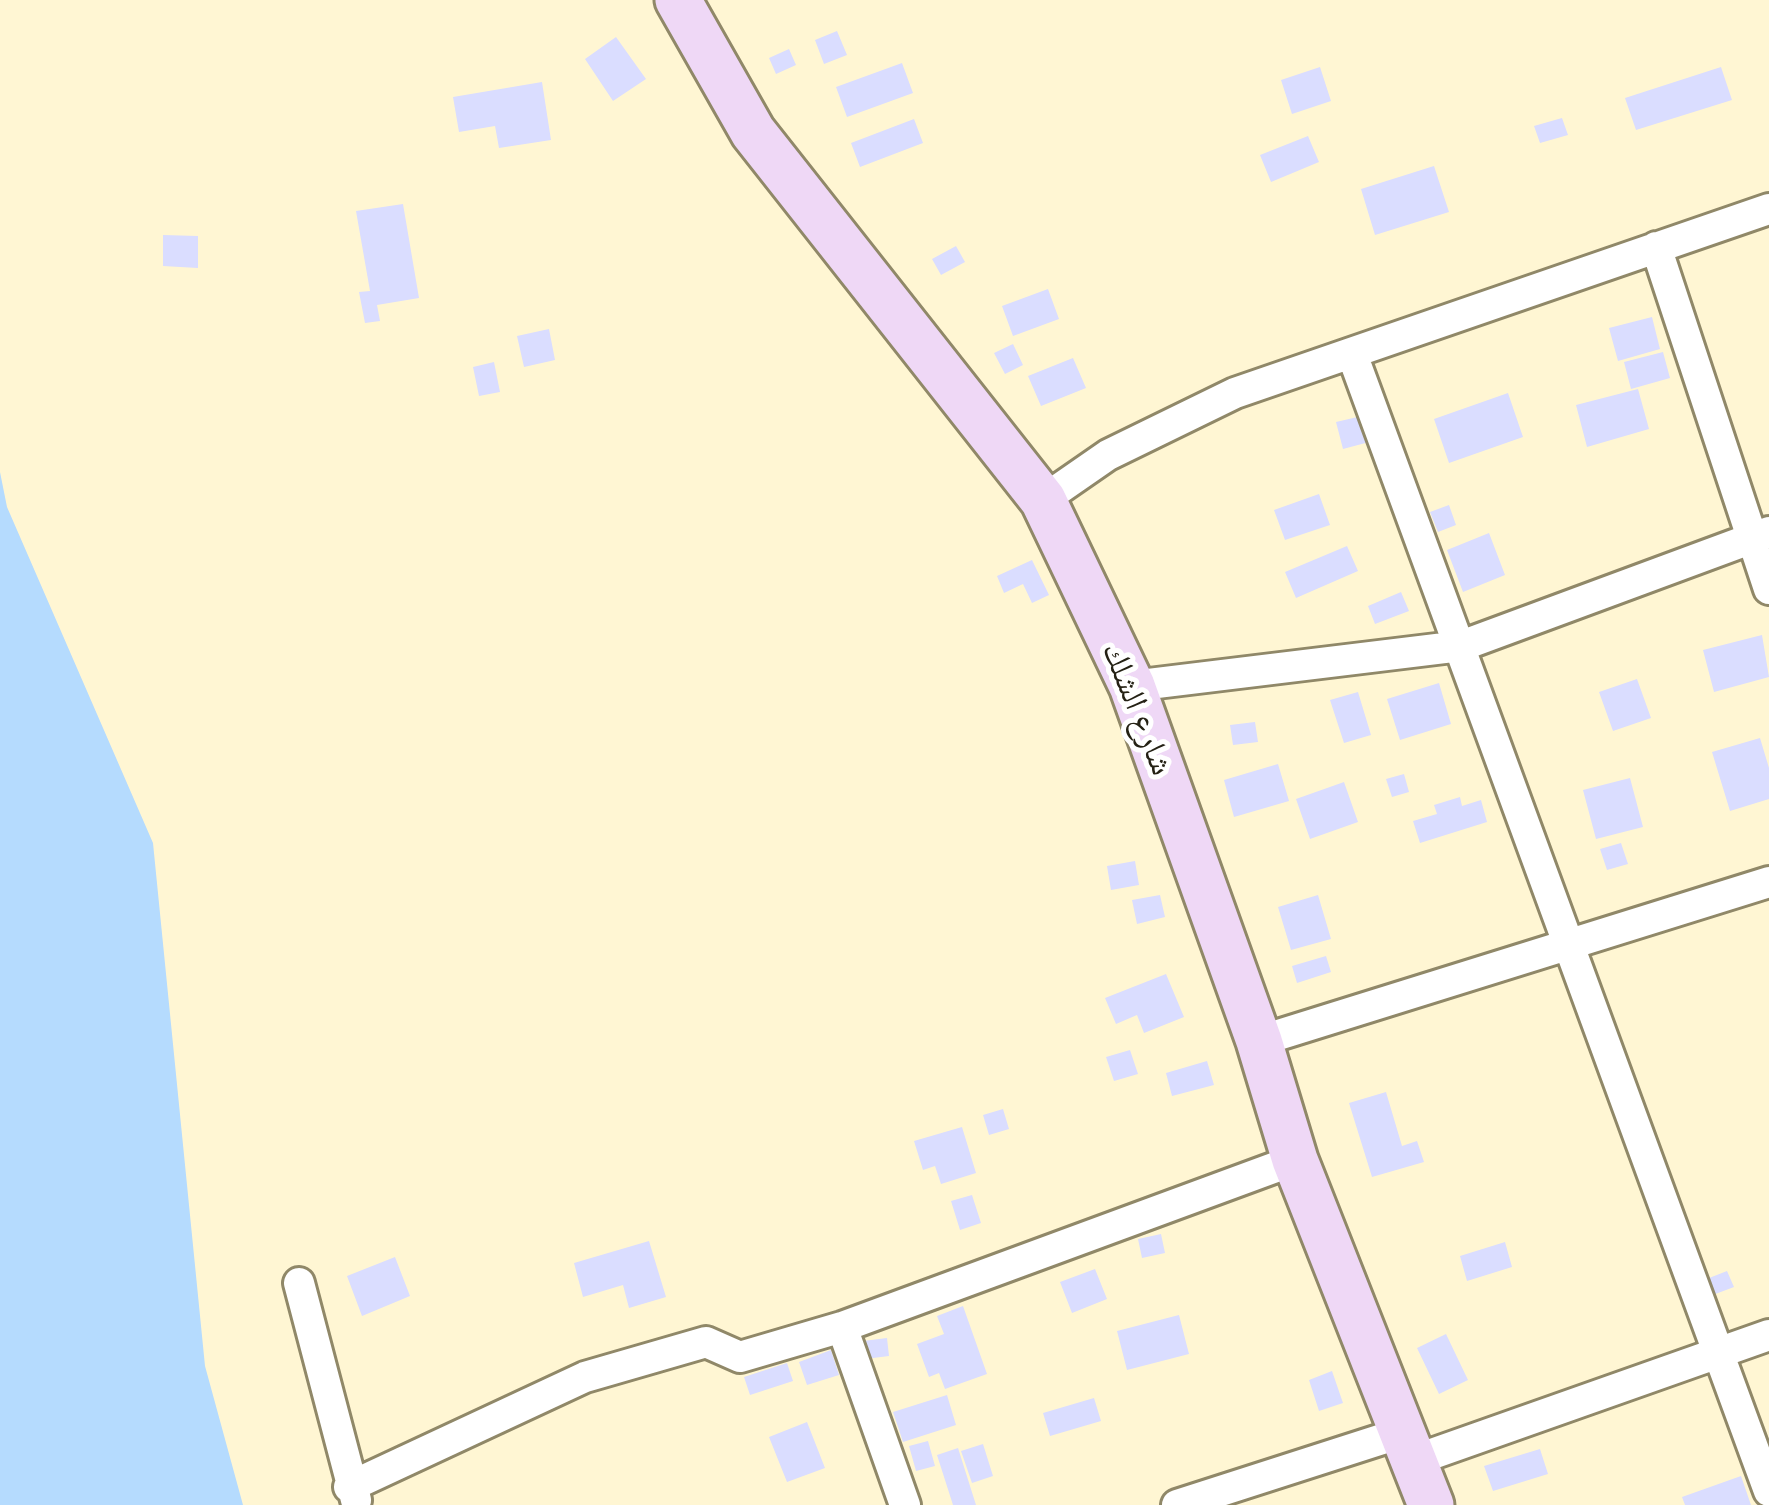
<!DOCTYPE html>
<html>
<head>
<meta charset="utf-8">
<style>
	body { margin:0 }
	canvas { display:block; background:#fff6d3 }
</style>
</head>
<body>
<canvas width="1769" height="1505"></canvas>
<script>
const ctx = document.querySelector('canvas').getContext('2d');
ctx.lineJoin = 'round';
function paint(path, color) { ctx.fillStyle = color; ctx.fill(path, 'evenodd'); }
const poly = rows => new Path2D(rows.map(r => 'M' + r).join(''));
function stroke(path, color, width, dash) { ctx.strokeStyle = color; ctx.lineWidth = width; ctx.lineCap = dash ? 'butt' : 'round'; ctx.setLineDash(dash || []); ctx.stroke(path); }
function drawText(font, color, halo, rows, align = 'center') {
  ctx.font = font + ' Merriweather,"Noto Naskh Arabic",serif'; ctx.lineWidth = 10; ctx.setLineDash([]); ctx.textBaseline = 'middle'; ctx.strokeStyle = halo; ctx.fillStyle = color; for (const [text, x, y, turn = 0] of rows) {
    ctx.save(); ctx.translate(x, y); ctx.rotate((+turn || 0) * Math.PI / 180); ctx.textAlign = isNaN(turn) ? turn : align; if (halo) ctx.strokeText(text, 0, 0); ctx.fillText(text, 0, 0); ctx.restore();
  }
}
paint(poly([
	[0,472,7,507,153,843,205,1366,243,1505,0,1505]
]), '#b5dbfe');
paint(poly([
	[837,31,847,55,824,64,815,40],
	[616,37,646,79,613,101,585,59],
	[789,49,796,65,776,74,769,58],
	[902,63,913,93,847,117,836,87],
	[1320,67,1331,101,1292,114,1281,80],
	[1721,67,1732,100,1636,130,1625,98],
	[542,82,551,140,499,148,495,126,459,132,453,97],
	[1562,118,1568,135,1540,143,1534,126],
	[914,119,923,143,860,167,851,143],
	[1308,136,1319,162,1271,182,1260,155],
	[1434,166,1449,212,1375,235,1361,189],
	[403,204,419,298,377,305,380,321,365,323,359,292,370,291,356,211],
	[163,235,198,236,198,268,163,266],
	[956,246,965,262,941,275,932,259],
	[1048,289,1059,319,1013,336,1002,306],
	[1652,317,1660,349,1618,361,1609,328],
	[549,329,555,360,524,367,517,336],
	[1013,344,1023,365,1005,374,994,353],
	[1663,352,1670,378,1631,389,1624,362],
	[1073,358,1086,388,1041,406,1028,376],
	[494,362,500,392,479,396,473,367],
	[1638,389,1649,429,1587,447,1576,405],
	[1508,393,1523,437,1449,463,1434,419],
	[1366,415,1373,441,1343,449,1336,422],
	[1319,494,1330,525,1285,540,1274,510],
	[1449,505,1456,525,1438,532,1430,512],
	[1489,533,1505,575,1463,592,1447,550],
	[1347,546,1358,571,1296,598,1285,572],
	[1032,560,1049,595,1032,603,1023,584,1004,593,997,576],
	[1401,592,1409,611,1375,624,1368,606],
	[1762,635,1769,677,1714,692,1703,650],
	[1637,679,1651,718,1613,731,1599,692],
	[1439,683,1451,724,1400,740,1387,699],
	[1358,692,1371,735,1344,743,1330,700],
	[1255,722,1258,742,1233,745,1230,725],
	[1760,738,1769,768,1769,799,1730,811,1712,752],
	[1278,764,1289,801,1234,817,1224,780],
	[1404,774,1409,792,1392,797,1386,779],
	[1630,778,1643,827,1596,839,1583,790],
	[1344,782,1358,822,1310,839,1296,799],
	[1460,797,1462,806,1481,800,1487,822,1420,843,1413,821,1437,814,1434,805],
	[1621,843,1628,864,1607,870,1600,849],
	[1135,861,1139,885,1111,890,1107,866],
	[1160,895,1165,917,1137,924,1132,900],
	[1318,895,1331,939,1291,950,1278,907],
	[1326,956,1331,972,1297,983,1292,966],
	[1166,974,1184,1017,1144,1033,1137,1015,1116,1024,1105,998],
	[1130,1050,1138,1074,1114,1081,1106,1057],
	[1207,1061,1214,1085,1172,1096,1166,1073],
	[1386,1092,1402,1146,1417,1141,1424,1162,1372,1177,1349,1103],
	[1003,1109,1009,1129,989,1135,983,1115],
	[962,1127,976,1173,941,1184,935,1166,923,1170,914,1141],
	[972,1195,981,1223,960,1230,951,1201],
	[1161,1234,1165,1253,1142,1258,1138,1239],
	[649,1241,666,1297,629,1308,623,1285,583,1297,574,1263],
	[1505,1242,1512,1267,1467,1281,1460,1256],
	[395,1257,410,1296,362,1316,347,1276],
	[1095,1269,1107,1299,1072,1313,1060,1282],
	[1727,1271,1734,1287,1710,1296,1704,1280],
	[963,1306,987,1374,945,1389,939,1373,929,1377,917,1344,944,1334,937,1316],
	[1179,1315,1189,1354,1127,1370,1117,1331],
	[1446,1334,1468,1380,1439,1394,1417,1348],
	[887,1338,889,1356,865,1359,863,1341],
	[831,1350,839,1375,807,1385,799,1362],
	[787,1363,793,1381,750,1395,744,1377],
	[1332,1371,1343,1403,1319,1411,1309,1380],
	[947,1395,956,1425,903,1442,893,1412],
	[1094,1398,1101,1421,1050,1436,1043,1413],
	[807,1422,825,1468,787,1482,769,1437],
	[928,1441,935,1466,916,1471,909,1446],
	[983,1444,993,1476,972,1483,961,1451],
	[958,1448,976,1505,953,1505,937,1455],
	[1540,1449,1548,1474,1493,1491,1484,1466],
	[1741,1476,1751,1505,1685,1505,1682,1497]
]), '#daddff');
const street = poly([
	[1656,247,1769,589],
	[1352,354,1769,1491],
	[1043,500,1108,455,1235,393,1769,209],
	[1132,686,1461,646,1769,532],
	[1259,1041,1769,882],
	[299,1283,356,1500],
	[842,1327,905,1505],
	[1415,1460,1769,1335],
	[349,1487,585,1377,706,1342,740,1357,842,1327,1295,1160],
	[1177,1505,1401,1433]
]);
const secondary = poly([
	[678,0,753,132,1043,500,1132,686,1259,1041,1295,1160,1431,1505]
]);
stroke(street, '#908868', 36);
stroke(secondary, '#908868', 51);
stroke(street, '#fff', 30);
stroke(secondary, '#efd8f6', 45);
drawText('33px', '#242114', '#fff', [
	["شارع الشلك",1137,709,68]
]);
</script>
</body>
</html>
